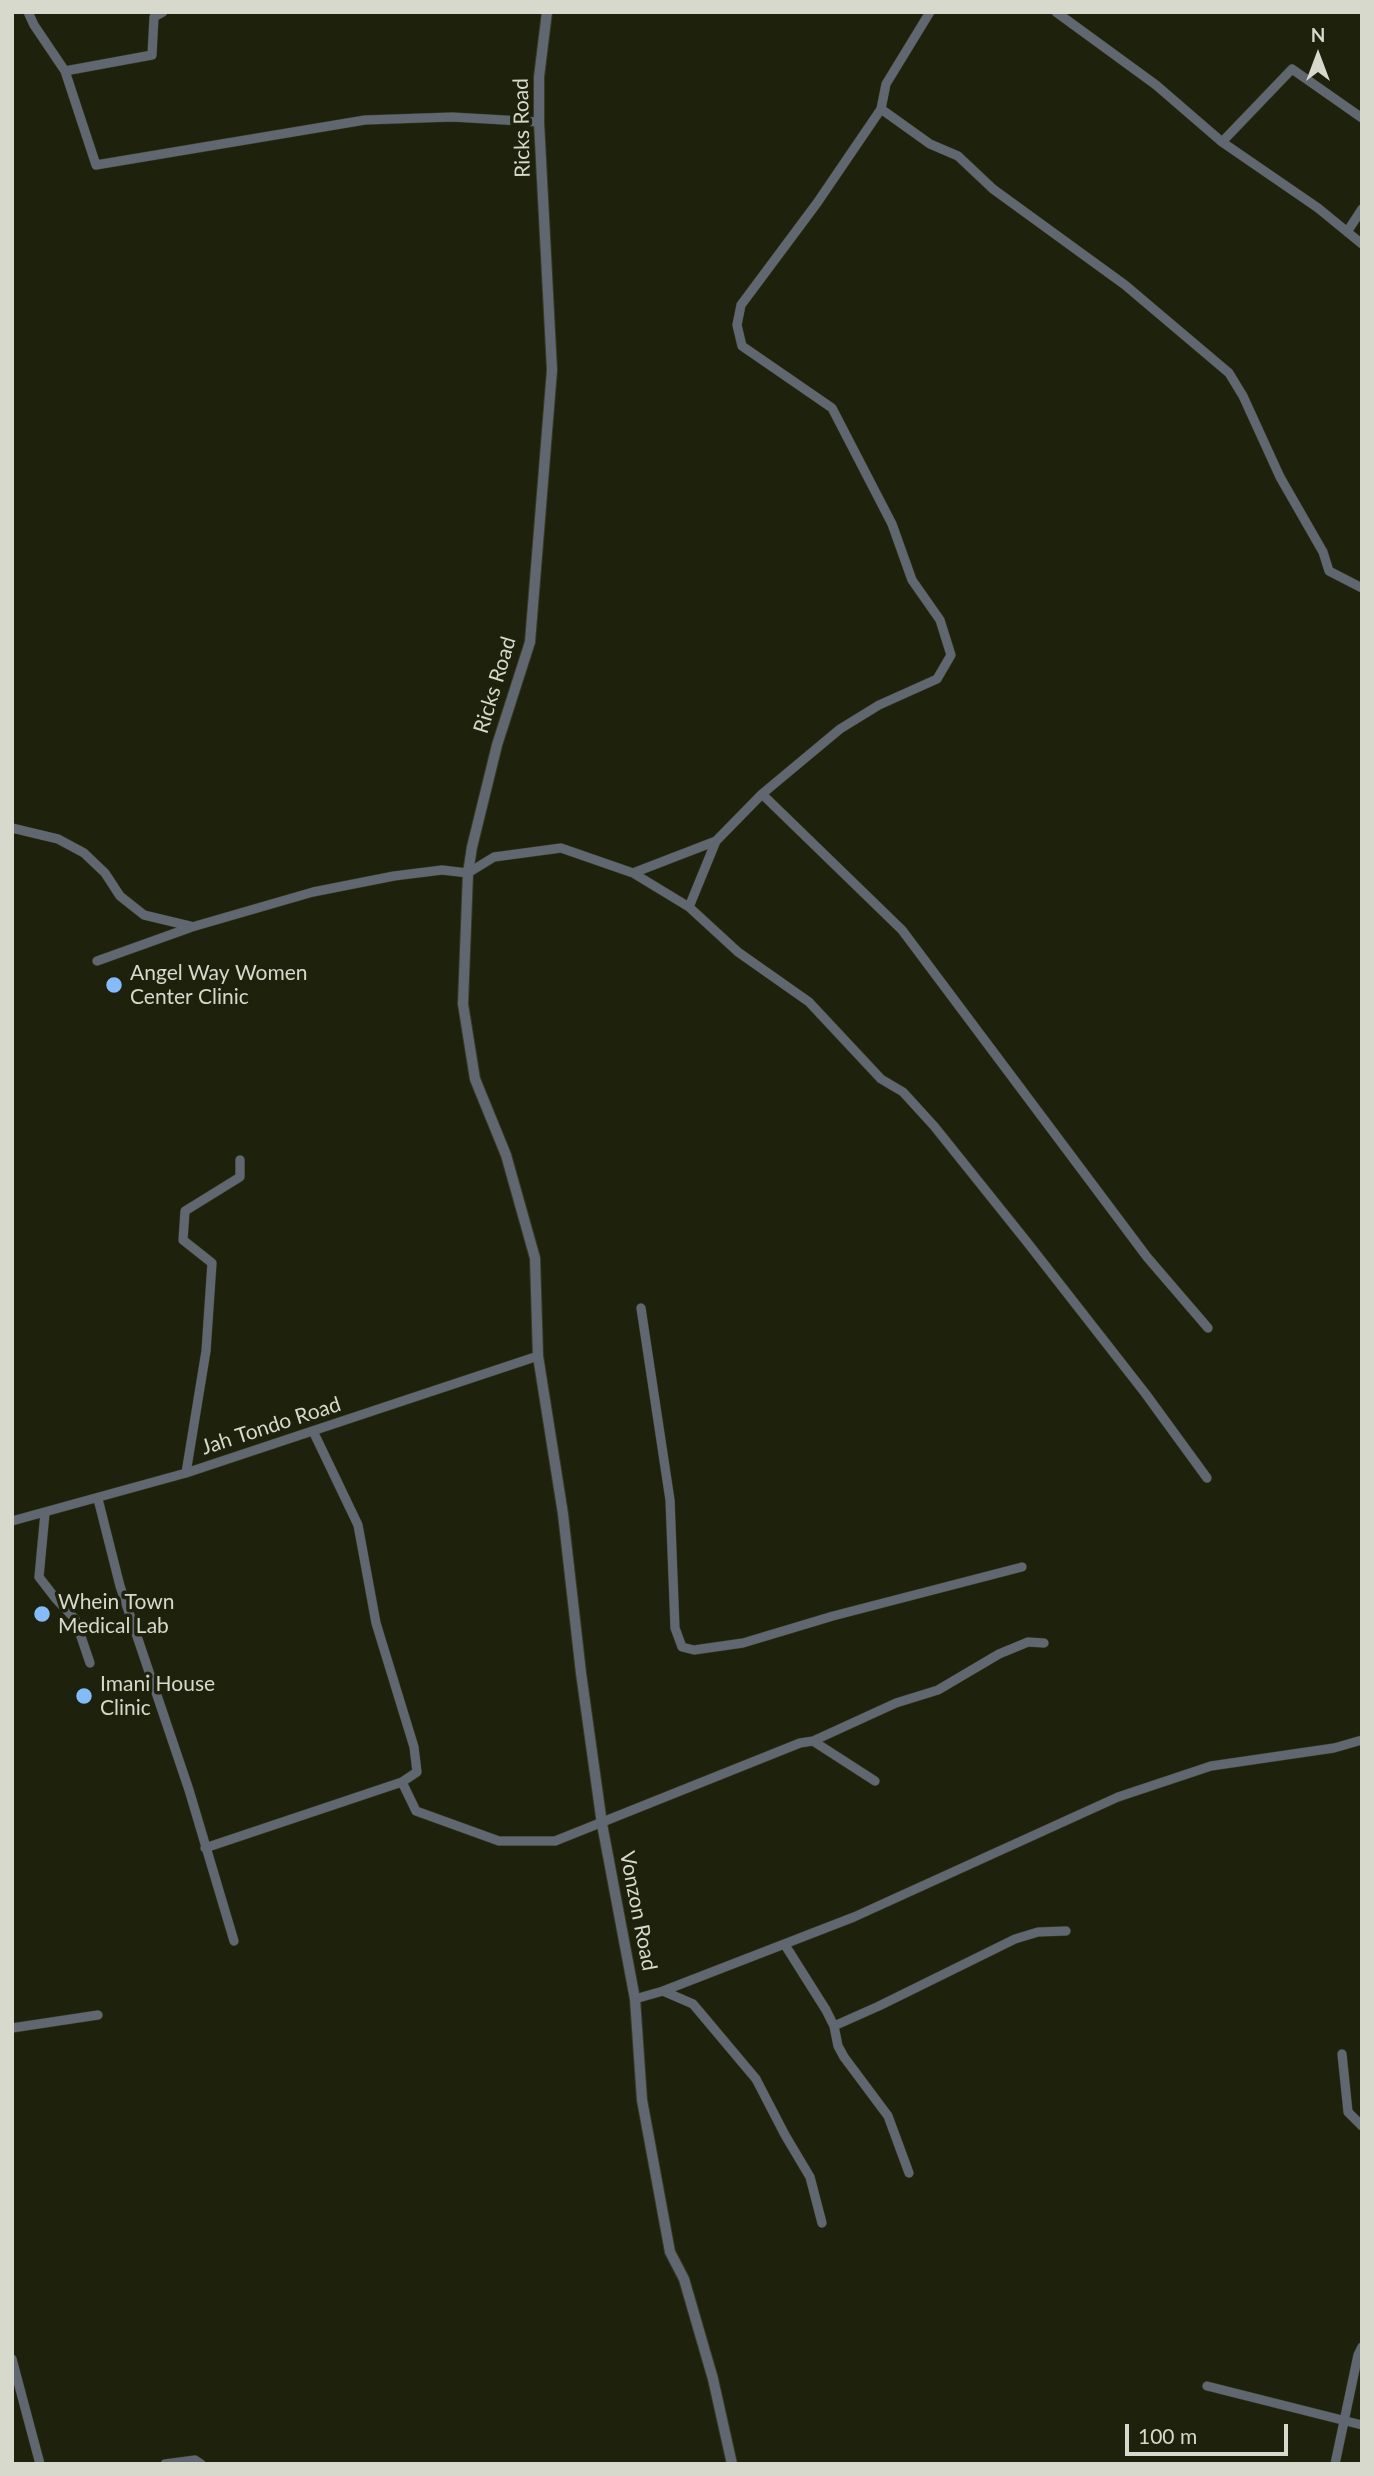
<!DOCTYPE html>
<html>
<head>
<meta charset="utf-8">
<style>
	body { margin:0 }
	#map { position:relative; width:1374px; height:2476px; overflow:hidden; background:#1e210b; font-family:Lato,sans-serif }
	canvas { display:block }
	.frame { position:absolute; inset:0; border:14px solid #d6d9cb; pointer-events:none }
	.north { position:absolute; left:1283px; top:21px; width:70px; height:70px; -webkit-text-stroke:5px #1e210b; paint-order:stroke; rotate:0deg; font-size:19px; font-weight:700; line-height:28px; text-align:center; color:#d6d9cb }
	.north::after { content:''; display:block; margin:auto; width:24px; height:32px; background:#d6d9cb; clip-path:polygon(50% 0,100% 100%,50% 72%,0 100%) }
	.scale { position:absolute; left:1125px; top:2424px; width:163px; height:32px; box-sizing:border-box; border:4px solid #d6d9cb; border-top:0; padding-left:9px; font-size:21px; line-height:24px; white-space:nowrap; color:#d6d9cb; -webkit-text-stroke:5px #1e210b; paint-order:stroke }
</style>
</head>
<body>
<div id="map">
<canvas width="1374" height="2476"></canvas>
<div class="frame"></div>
<div class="north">N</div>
<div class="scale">100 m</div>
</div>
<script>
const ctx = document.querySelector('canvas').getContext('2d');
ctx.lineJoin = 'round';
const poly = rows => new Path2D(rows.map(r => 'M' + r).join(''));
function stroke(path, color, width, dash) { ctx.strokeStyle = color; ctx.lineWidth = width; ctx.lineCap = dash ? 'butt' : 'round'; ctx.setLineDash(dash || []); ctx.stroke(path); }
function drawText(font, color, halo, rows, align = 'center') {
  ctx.font = font + ' Lato,sans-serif'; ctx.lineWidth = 7; ctx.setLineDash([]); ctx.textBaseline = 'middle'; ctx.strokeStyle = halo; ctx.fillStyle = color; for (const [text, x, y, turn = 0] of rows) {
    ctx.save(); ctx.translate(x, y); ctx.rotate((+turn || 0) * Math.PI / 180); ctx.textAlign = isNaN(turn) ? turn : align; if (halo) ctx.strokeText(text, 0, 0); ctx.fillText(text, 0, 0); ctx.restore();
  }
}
const minor = poly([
	[28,12,34,25,65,71,152,55,154,17,163,12],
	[1056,12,1156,85,1222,142,1318,208,1362,244],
	[65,71,96,165,365,120,452,117,539,122],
	[881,109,930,144,958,156,993,189,1125,285,1229,373,1243,396,1280,477,1323,552,1329,571,1362,588],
	[1222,142,1292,69,1362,118],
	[1347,232,1362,209],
	[762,794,902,930,1147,1257,1208,1328],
	[12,828,58,839,84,853,105,873,120,896,144,915,190,926],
	[633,873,689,907,738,952,809,1002,881,1079,903,1092,934,1126,1027,1242,1145,1393,1207,1478],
	[689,907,716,841,762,794,840,729,879,705,937,679,951,655,940,620,912,580,892,524,832,408,742,346,737,325,741,305,817,203,881,109,886,84,930,12],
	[97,961,192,927,313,892,394,876,442,870,468,873,494,857,561,848,633,873,716,841],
	[641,1308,670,1500,675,1628,682,1647,694,1650,743,1643,833,1616,1022,1567],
	[313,1431,358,1525,376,1623,414,1747,417,1772,402,1782,416,1811,499,1841,555,1841,800,1743,813,1741,875,1781],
	[186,1473,206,1351,212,1263,183,1240,185,1211,240,1177,240,1160],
	[98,1499,120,1586,189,1790,234,1941],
	[45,1513,39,1577,56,1599,75,1619,90,1663],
	[12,1521,186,1473,538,1356],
	[813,1741,896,1703,938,1690,999,1654,1028,1642,1044,1643],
	[205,1848,402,1782],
	[785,1945,826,2010,834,2026,838,2046,844,2057,888,2116,909,2173],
	[663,1991,693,2004,756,2079,785,2135,810,2177,822,2223],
	[635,1999,663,1991,854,1917,1118,1797,1211,1766,1334,1748,1362,1740],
	[834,2026,879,2006,1015,1939,1038,1932,1066,1931],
	[12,2028,98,2015],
	[1342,2054,1348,2112,1362,2126],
	[12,2359,40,2464],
	[1207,2386,1362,2425],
	[165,2464,195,2460,201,2464],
	[1335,2464,1358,2355,1362,2347]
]);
const tertiary = poly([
	[547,12,539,77,539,122,552,370,530,642,497,745,472,847,468,873,463,1004,475,1079,506,1155,535,1258,538,1356,563,1514,581,1673,602,1824,635,1999,642,2100,670,2252,684,2279,713,2379,732,2464]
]);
stroke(minor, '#383b26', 10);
stroke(tertiary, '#383b26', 12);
stroke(minor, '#606770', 9);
stroke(tertiary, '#606770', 10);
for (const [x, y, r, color] of [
	[114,985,9,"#86bbfb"],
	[42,1614,9,"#86bbfb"],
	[84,1696,9,"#86bbfb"]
]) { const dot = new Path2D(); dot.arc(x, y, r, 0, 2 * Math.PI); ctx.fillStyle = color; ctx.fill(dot); stroke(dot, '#1e210b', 2.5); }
drawText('21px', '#d6d9cb', '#1e210b', [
	["Ricks Road",522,128,-91],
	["Ricks Road",495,685,-73],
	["Jah Tondo Road",271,1426,-18],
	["Vonzon Road",638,1911,79]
]);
drawText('21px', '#d6d9cb', '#1e210b', [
	["Angel Way Women",130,973],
	["Center Clinic",130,997],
	["Whein Town",58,1602],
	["Medical Lab",58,1626],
	["Imani House",100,1684],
	["Clinic",100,1708]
], 'left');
</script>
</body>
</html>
